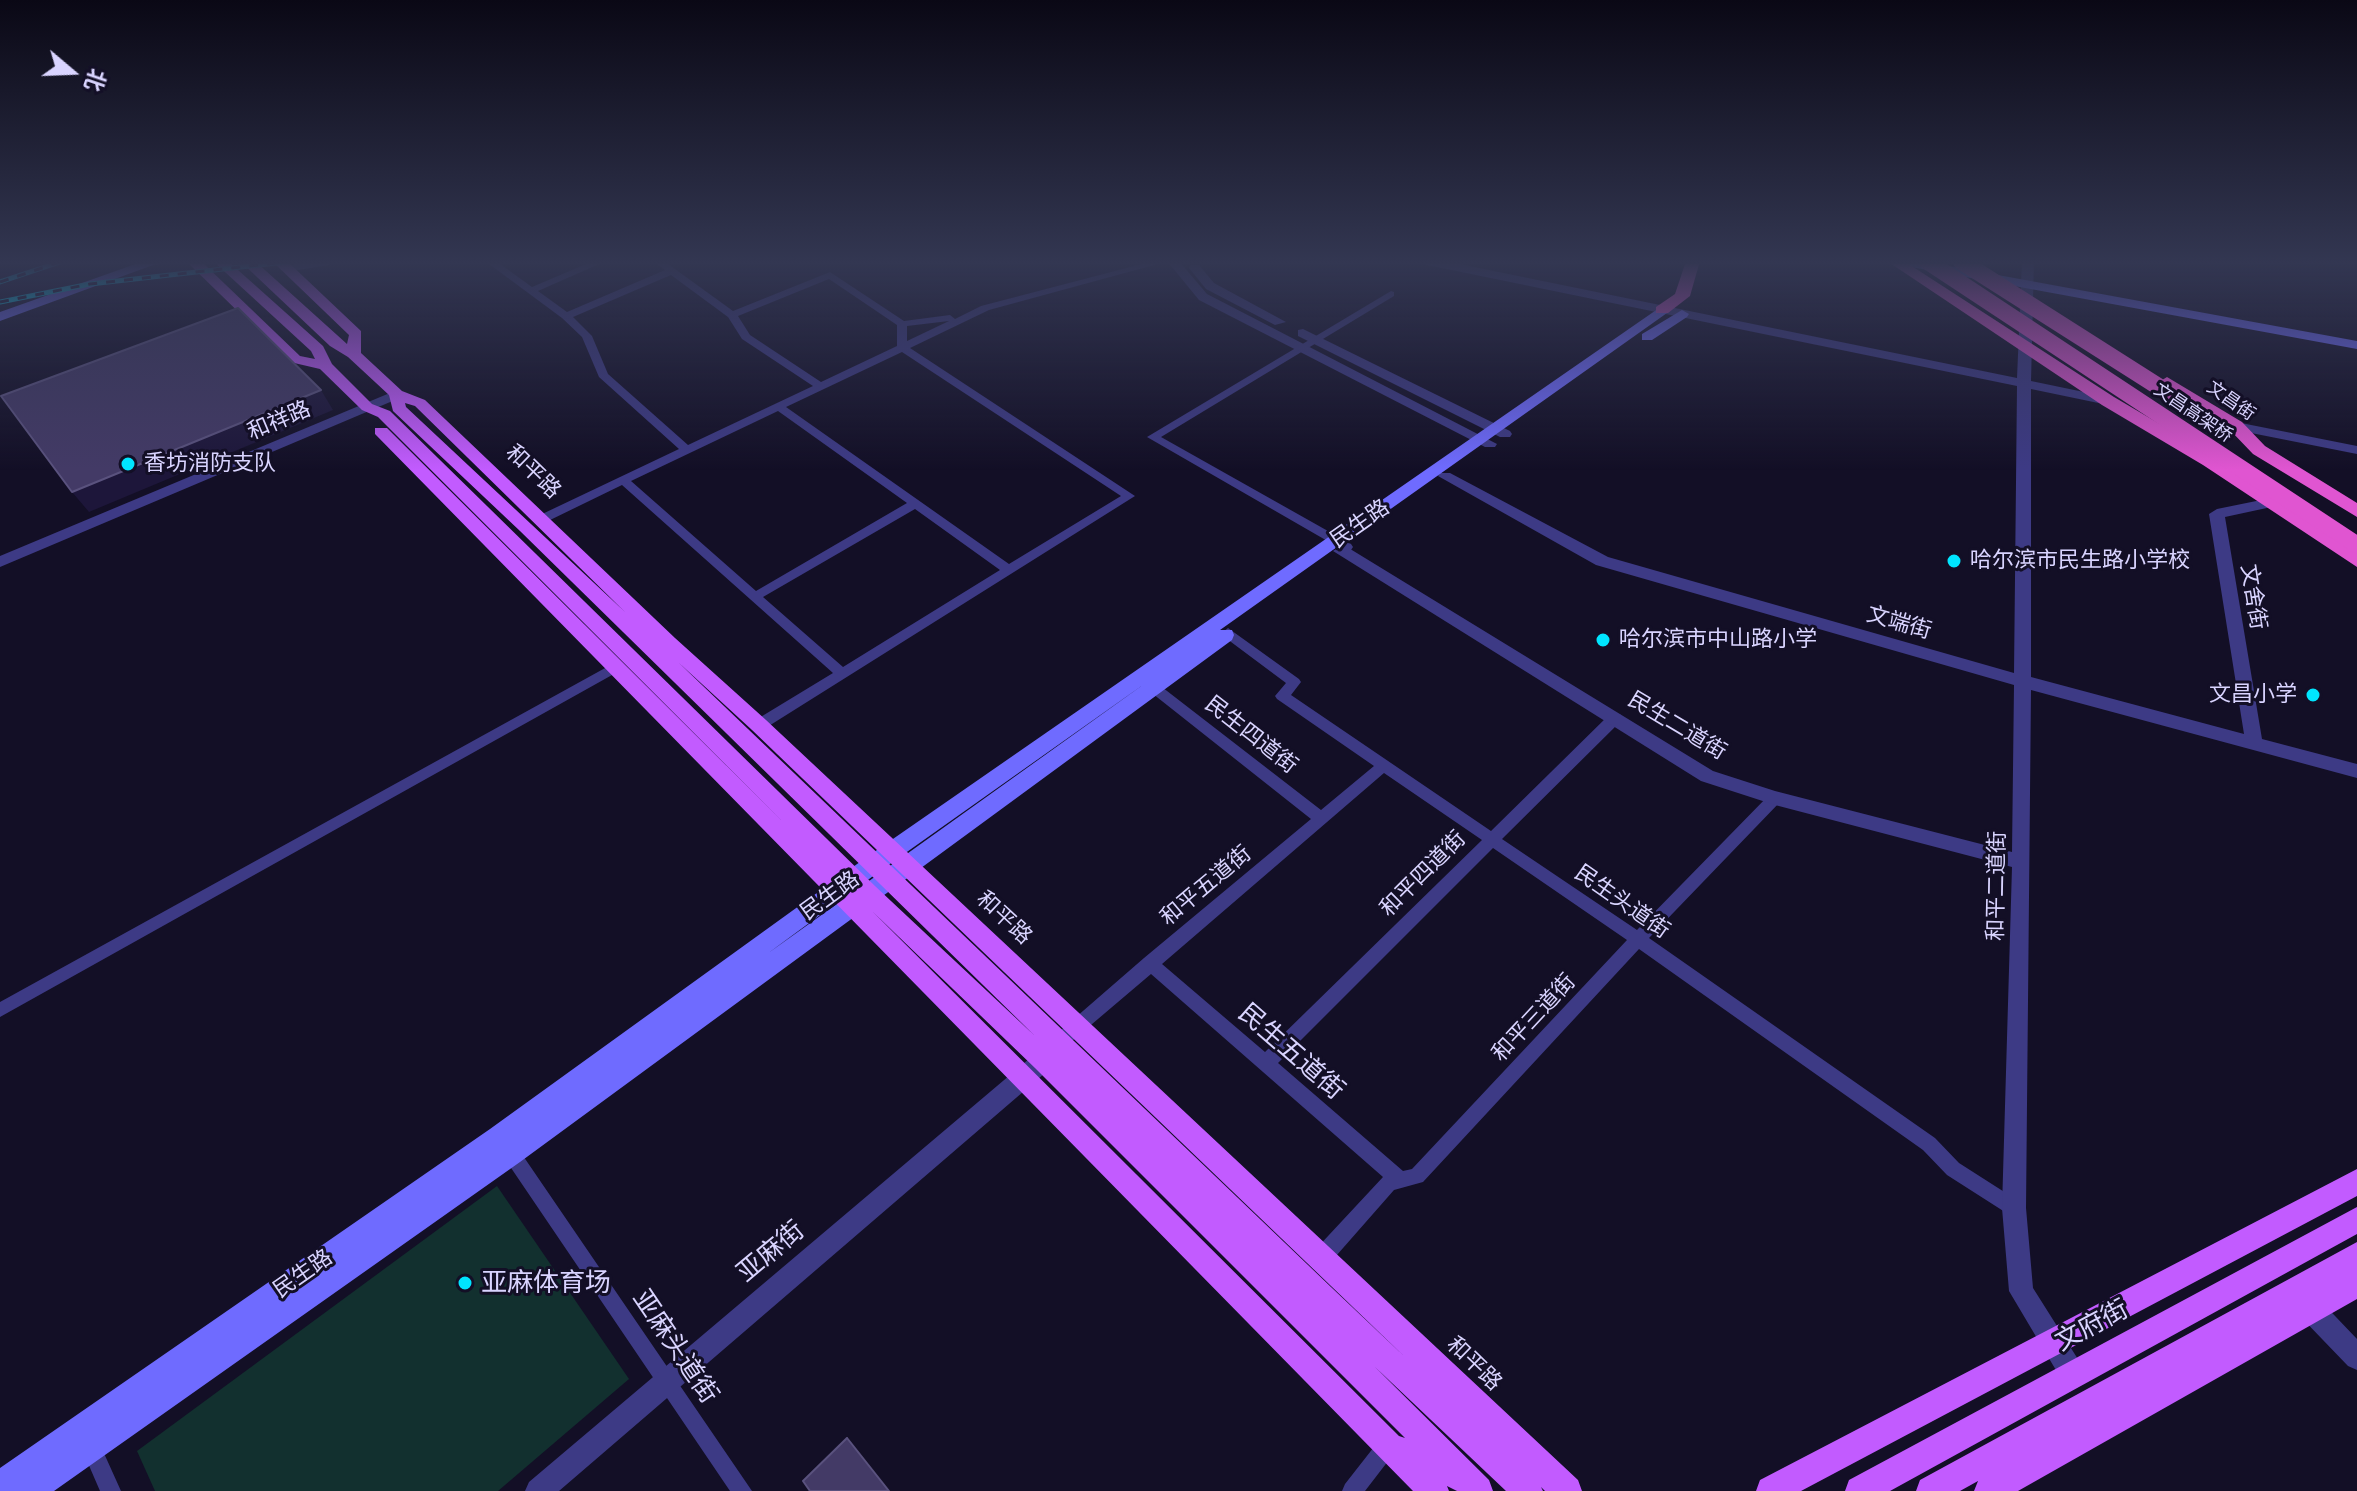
<!DOCTYPE html>
<html>
<head>
<meta charset="utf-8">
<style>
	body { margin:0 }
	#map { position:relative; width:2357px; height:1491px; overflow:hidden; background:#130f26; font-family:Figtree,"Noto Sans SC",sans-serif }
	canvas { display:block }
	.north { position:absolute; left:32px; top:32px; width:80px; height:80px; -webkit-text-stroke:6px #130f26; paint-order:stroke; rotate:109deg; font-size:22px; font-weight:700; line-height:32px; text-align:center; color:#d9d4ff }
	.north::after { content:''; display:block; margin:auto; width:28px; height:36px; background:#d9d4ff; clip-path:polygon(50% 0,100% 100%,50% 72%,0 100%) }
</style>
</head>
<body>
<div id="map">
<canvas width="2357" height="1491"></canvas>
<div class="north">北</div>
</div>
<script>
const ctx = document.querySelector('canvas').getContext('2d');
ctx.lineJoin = 'round';
function paint(path, color) { ctx.fillStyle = color; ctx.fill(path, 'evenodd'); }
const poly = rows => new Path2D(rows.map(r => 'M' + r).join(''));
function stroke(path, color, width, dash) { ctx.strokeStyle = color; ctx.lineWidth = width; ctx.lineCap = dash ? 'butt' : 'round'; ctx.setLineDash(dash || []); ctx.stroke(path); }
function drawText(font, color, halo, rows, align = 'center') {
  ctx.font = font + ' Figtree,"Noto Sans SC",sans-serif'; ctx.lineWidth = 6; ctx.setLineDash([]); ctx.textBaseline = 'middle'; ctx.strokeStyle = halo; ctx.fillStyle = color; for (const [text, x, y, turn = 0] of rows) {
    ctx.save(); ctx.translate(x, y); ctx.rotate((+turn || 0) * Math.PI / 180); ctx.textAlign = isNaN(turn) ? turn : align; if (halo) ctx.strokeText(text, 0, 0); ctx.fillText(text, 0, 0); ctx.restore();
  }
}
paint(poly([
	[497,1186,629,1379,498,1491,155,1491,137,1451]
]), '#12302f');
paint(poly([
	[485,261,496,261,532,287,593,261,606,261,538,291,567,312,665,270,653,261,664,261,733,311,830,272,904,321,950,315,955,319,981,306,1153,261,1169,261,989,310,910,348,1135,496,764,729,754,729,752,725,754,721,833,673,622,485,546,522,538,522,538,516,679,449,599,377,582,337,562,318,485,261],
	[671,275,728,317,742,339,813,386,688,445,608,374,592,336,573,317,671,275],
	[829,279,897,325,897,346,821,382,750,335,738,316,829,279],
	[949,321,907,341,907,326,949,321],
	[902,352,1121,496,1009,564,786,407,902,352],
	[778,411,907,503,756,591,631,481,778,411],
	[915,509,1000,570,843,667,763,597,915,509],
	[1391,291,1394,292,1394,296,1161,437,1351,544,1353,547,1351,550,1343,550,1147,437,1391,291],
	[1228,628,1299,679,1301,682,1291,695,1491,831,1610,714,1620,714,1622,718,1620,722,1502,839,1637,930,1770,794,1780,794,1782,798,1780,802,1649,938,1935,1138,1959,1163,2020,1202,2023,1208,2020,1214,2014,1217,2008,1214,1947,1175,1923,1150,1639,949,1423,1182,1394,1190,1329,1264,1322,1266,1315,1264,1313,1257,1315,1250,1383,1177,1151,974,1065,1047,1059,1050,1053,1047,1051,1042,1053,1037,1144,958,1311,819,1148,690,1146,687,1148,684,1158,684,1321,810,1374,766,1277,699,1275,696,1286,683,1223,636,1222,633,1228,628],
	[1384,773,1482,840,1265,1052,1162,964,1384,773],
	[1493,848,1627,940,1412,1169,1403,1171,1278,1063,1493,848],
	[616,662,621,664,623,667,621,670,0,1017,0,1002,616,662],
	[511,1144,517,1147,752,1491,730,1491,505,1159,502,1153,505,1147,511,1144],
	[1388,1435,1395,1438,1398,1445,1395,1452,1365,1491,1342,1491,1345,1484,1381,1438,1388,1435],
	[91,1437,98,1440,121,1491,100,1491,81,1447,84,1440,91,1437]
]), '#3d3a85');
paint(poly([
	[307,261,335,261,329,265,286,272,280,268,307,261],
	[1167,261,1179,261,1207,294,1497,444,1495,447,1485,447,1199,300,1167,261],
	[1421,261,1445,261,2017,378,2022,261,2034,261,2031,381,2108,397,2115,401,2108,405,2031,389,2031,677,2244,734,2209,514,2217,509,2271,498,2279,503,2276,506,2225,517,2262,739,2357,764,2357,778,2031,690,2026,1208,2033,1288,2081,1364,2085,1373,2081,1382,2072,1386,2063,1382,2009,1291,2002,1208,2012,867,1775,805,1701,781,1333,551,1341,546,1347,547,1713,771,1775,791,2012,852,2014,685,1596,565,1438,476,1440,473,1450,473,1608,557,2014,673,2017,386,1427,265,1421,261],
	[1191,265,1199,265,1214,283,1286,322,1275,325,1206,289,1189,268,1191,265],
	[1303,329,1510,431,1512,434,1510,437,1500,437,1298,336,1298,330,1303,329],
	[397,390,404,394,402,397,0,567,0,556,397,390],
	[2236,422,2357,446,2357,454,2231,429,2229,426,2236,422],
	[1044,1050,1052,1053,1055,1060,1052,1067,559,1491,525,1491,529,1482,1036,1053,1044,1050],
	[2306,1292,2315,1295,2357,1339,2357,1370,2348,1366,2297,1313,2294,1304,2297,1295,2306,1292]
]), '#3d3a85');
paint(poly([
	[144,261,164,261,0,321,0,312,144,261],
	[1893,261,1922,261,2357,341,2357,349,1900,265,1893,261],
	[1662,306,1667,307,1667,313,1220,630,1232,630,1234,635,1232,640,520,1162,54,1491,0,1491,0,1468,490,1129,864,859,1662,306],
	[1147,682,767,954,880,871,1147,682],
	[1682,310,1689,314,1687,317,1652,340,1642,340,1642,334,1682,310]
]), '#6f6bff');
paint(poly([
	[149,261,164,261,157,265,149,261],
	[186,261,201,261,300,356,315,359,311,351,213,261,228,261,323,346,332,364,372,404,390,411,875,886,1035,1036,520,531,393,411,389,395,348,357,330,346,240,261,255,261,347,344,349,335,272,261,287,261,361,331,361,353,402,391,425,400,675,638,766,720,1578,1480,1582,1491,1545,1491,1541,1487,1543,1491,1506,1491,1374,1366,1489,1480,1493,1491,1457,1491,1447,1486,1449,1491,1413,1491,375,434,375,428,387,428,781,820,378,417,362,410,320,369,290,362,186,261],
	[405,403,415,406,625,612,406,407,405,403],
	[678,662,752,730,1407,1359,1331,1287,678,662],
	[872,911,1035,1068,1405,1438,1399,1436,872,911],
	[2357,1169,2357,1196,1801,1491,1756,1491,1760,1480,2357,1169],
	[2357,1207,2357,1234,1890,1491,1845,1491,1849,1480,2357,1207],
	[2357,1242,2357,1270,2352,1273,2357,1270,2357,1299,2018,1491,1974,1491,1978,1481,1960,1491,1916,1491,1920,1480,2357,1242]
]), '#c25bff');
paint(poly([
	[1686,261,1700,261,1690,296,1668,313,1656,313,1656,307,1675,294,1686,261],
	[1887,261,1904,261,2114,397,2204,450,2357,552,2357,567,2203,465,2102,405,1887,261],
	[2167,377,2242,422,2265,446,2357,503,2357,517,2253,454,2230,430,2161,386,2159,382,2167,377]
]), '#e055d1');
const rail = poly([
	[0,282,63,261],
	[0,302,90,284,294,261]
]);
stroke(rail, '#00e5ff', 5);
stroke(rail, '#130f26', 3, [9]);
stroke(poly([
	[1927,261,2357,545],
	[1961,261,2200,413]
]), '#e055d1', 17);
paint(poly([
	[321,390,333,410,89,512,72,492]
]), '#1d163a');
const building = poly([
	[238,308,321,390,72,492,1,396,238,308],
	[847,1438,889,1491,810,1491,803,1481,847,1438]
]);
paint(building, '#433a66');
stroke(building, '#5a527e', 2);
const sky = ctx.createLinearGradient(0, 0, 0, 470);
sky.addColorStop(0, '#0a0815');
sky.addColorStop(0.56, '#333752');
sky.addColorStop(1, '#33375200');
ctx.fillStyle = sky;
ctx.fillRect(0, 0, 2357, 470);
for (const [x, y, r, color] of [
	[128,464,8,"#00e5ff"],
	[1954,561,8,"#00e5ff"],
	[1603,640,8,"#00e5ff"],
	[2313,695,8,"#00e5ff"],
	[465,1283,8,"#00e5ff"]
]) { const dot = new Path2D(); dot.arc(x, y, r, 0, 2 * Math.PI); ctx.fillStyle = color; ctx.fill(dot); stroke(dot, '#130f26', 3); }
drawText('18px', '#d9d4ff', '#130f26', [
	["文昌街",2231,401,35],
	["文昌高架桥",2193,413,34]
]);
drawText('22px', '#d9d4ff', '#130f26', [
	["和祥路",279,421,-23],
	["和平路",533,472,44],
	["民生路",1360,524,-35],
	["文舍街",2253,597,81],
	["文端街",1899,623,16],
	["民生二道街",1677,726,31],
	["民生四道街",1251,735,38],
	["和平四道街",1423,874,-45],
	["和平五道街",1206,886,-40],
	["和平二道街",1997,886,-89],
	["民生路",830,896,-36],
	["民生头道街",1622,902,35],
	["和平路",1004,918,43],
	["和平三道街",1534,1018,-47],
	["民生路",303,1274,-35],
	["和平路",1474,1364,44]
]);
drawText('22px', '#d9d4ff', '#130f26', [
	["香坊消防支队",144,464],
	["哈尔滨市民生路小学校",1970,561],
	["哈尔滨市中山路小学",1619,640],
	["文昌小学",2297,695,"right"]
], 'left');
drawText('26px', '#d9d4ff', '#130f26', [
	["民生五道街",1291,1052,41],
	["亚麻街",771,1252,-40],
	["文府街",2092,1326,-28],
	["亚麻头道街",675,1347,56]
]);
drawText('26px', '#d9d4ff', '#130f26', [
	["亚麻体育场",481,1283]
], 'left');
</script>
</body>
</html>
